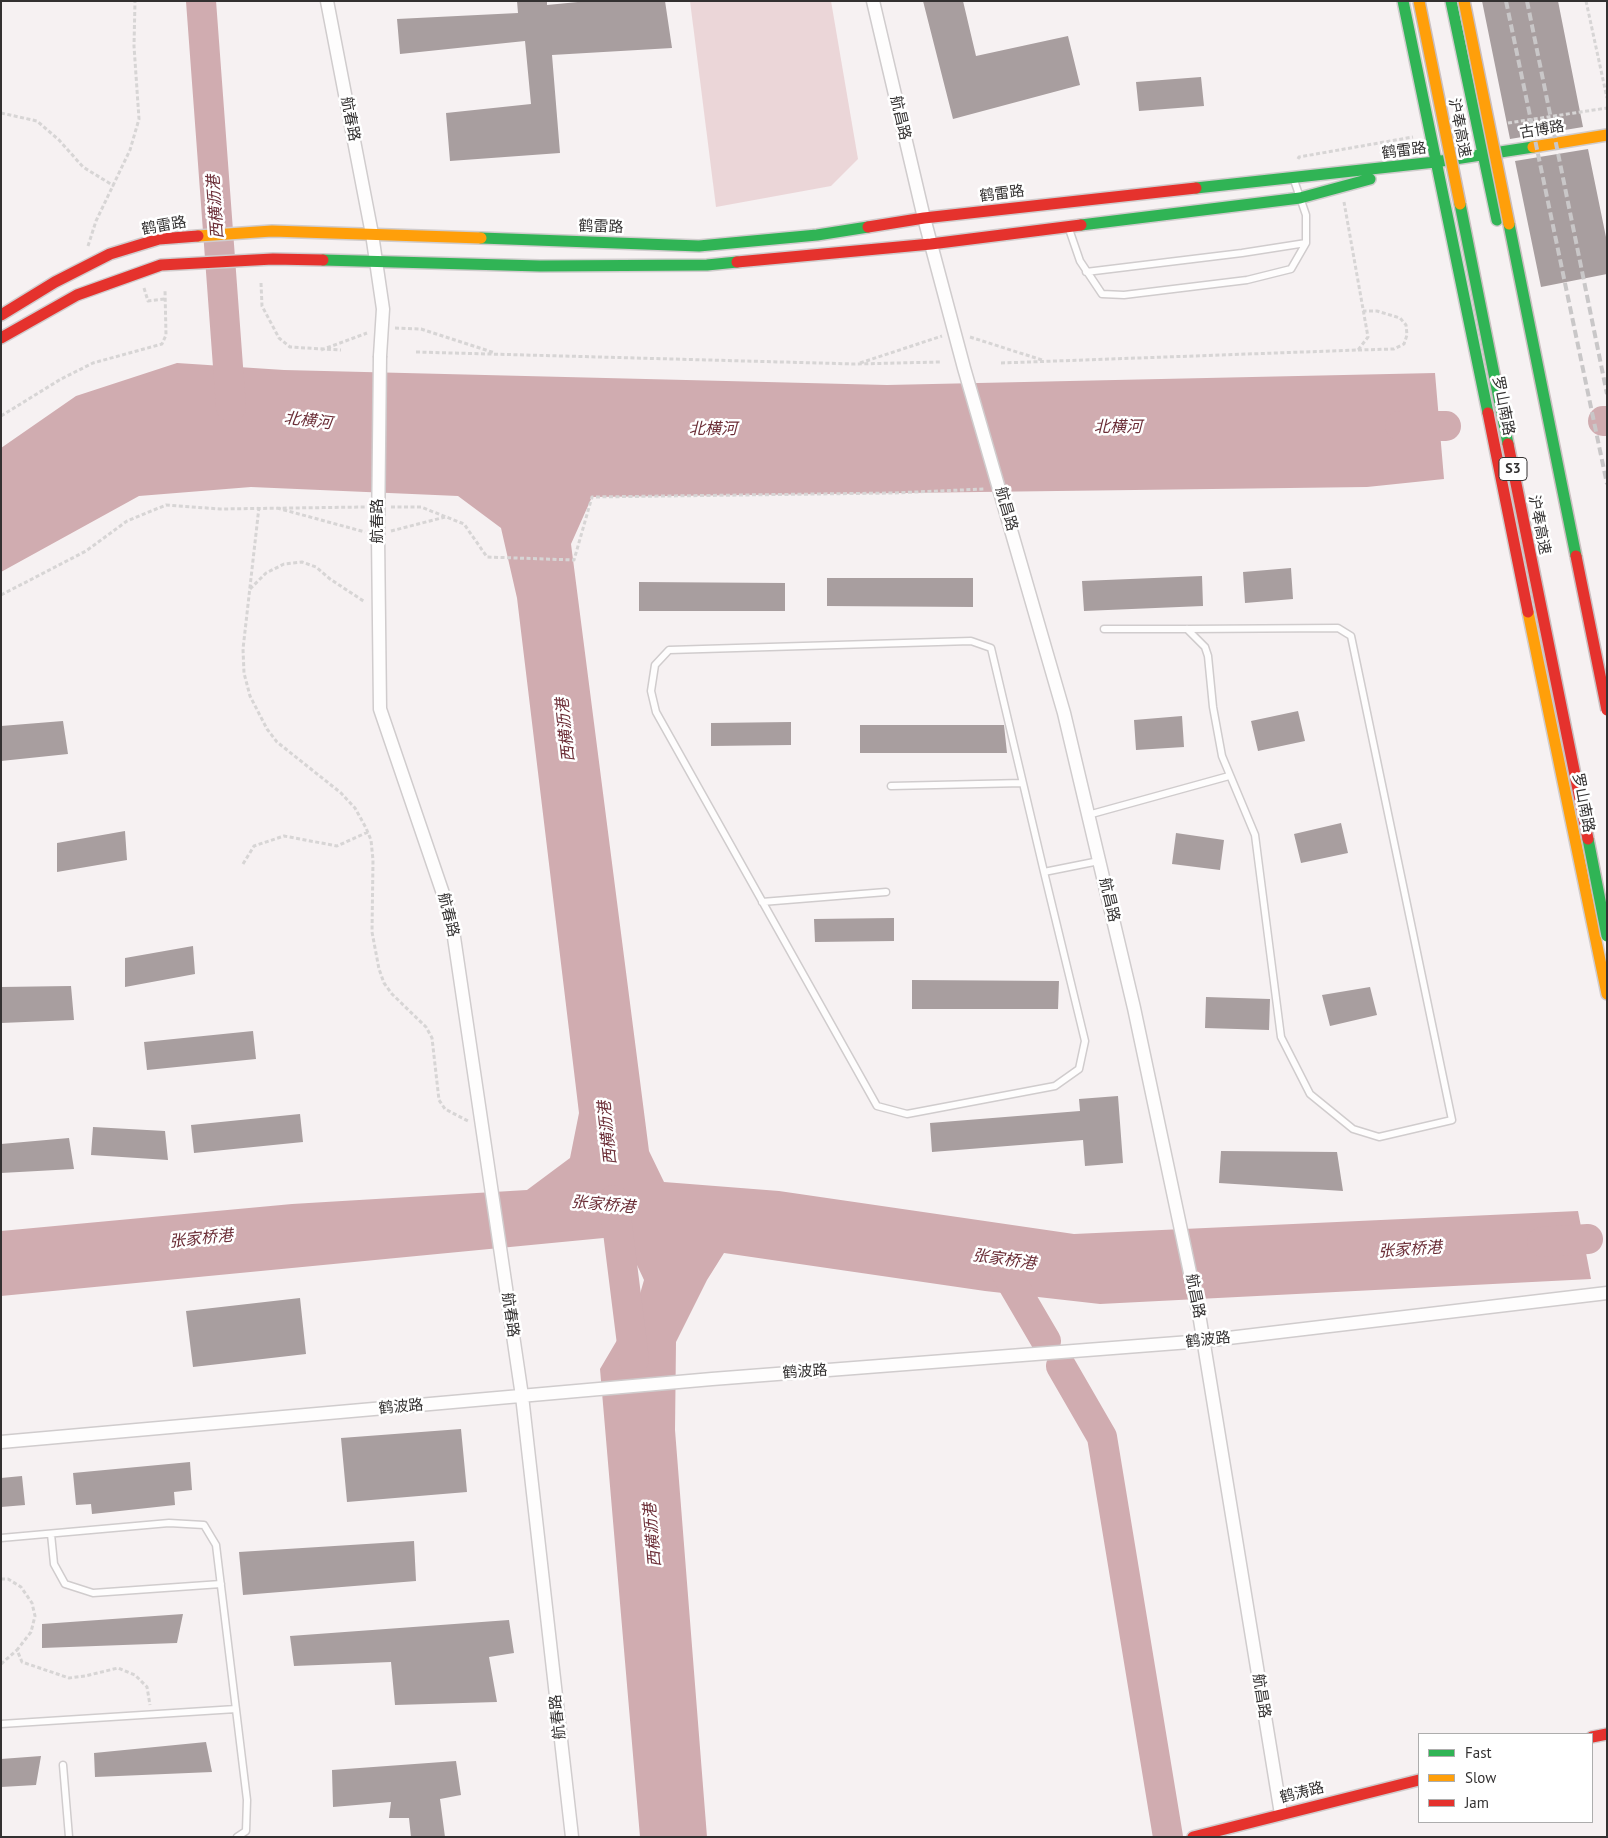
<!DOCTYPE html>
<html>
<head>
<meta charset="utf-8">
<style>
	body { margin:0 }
	#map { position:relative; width:1608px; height:1838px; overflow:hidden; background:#f6f1f2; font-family:"PT Sans",sans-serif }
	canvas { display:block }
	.frame { position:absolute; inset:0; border:2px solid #333131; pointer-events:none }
	.legend { position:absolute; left:1418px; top:1733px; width:175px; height:90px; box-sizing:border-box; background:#fff; border:1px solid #adadad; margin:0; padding:6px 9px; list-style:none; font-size:15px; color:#333131 }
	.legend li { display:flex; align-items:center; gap:10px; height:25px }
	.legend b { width:25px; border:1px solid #adadad }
</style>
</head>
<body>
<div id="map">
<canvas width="1608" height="1838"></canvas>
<div class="frame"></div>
<ul class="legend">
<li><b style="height:6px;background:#30b455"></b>Fast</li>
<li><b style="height:6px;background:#ff9f0a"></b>Slow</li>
<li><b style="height:6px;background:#e5322d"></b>Jam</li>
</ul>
</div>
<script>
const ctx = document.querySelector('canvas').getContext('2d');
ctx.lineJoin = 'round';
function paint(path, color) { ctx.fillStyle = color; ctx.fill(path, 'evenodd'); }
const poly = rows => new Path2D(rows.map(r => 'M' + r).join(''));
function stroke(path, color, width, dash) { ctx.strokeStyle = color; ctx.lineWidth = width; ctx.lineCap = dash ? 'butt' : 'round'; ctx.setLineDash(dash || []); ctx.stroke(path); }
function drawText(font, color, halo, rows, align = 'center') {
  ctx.font = font + ' "PT Sans","Noto Sans SC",sans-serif'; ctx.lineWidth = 5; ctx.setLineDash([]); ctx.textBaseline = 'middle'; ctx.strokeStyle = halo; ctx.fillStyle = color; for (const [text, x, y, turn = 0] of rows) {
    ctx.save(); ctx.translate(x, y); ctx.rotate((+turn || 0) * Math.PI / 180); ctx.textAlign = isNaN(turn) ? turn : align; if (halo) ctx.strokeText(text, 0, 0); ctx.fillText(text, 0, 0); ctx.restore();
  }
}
paint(poly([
	[690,1,831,1,858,159,831,186,716,207]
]), '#ebd6d8');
paint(poly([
	[177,363,284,370,887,385,1435,373,1444,479,1367,487,592,497,571,544,649,1151,664,1182,779,1191,1074,1234,1578,1211,1591,1279,1100,1304,985,1291,724,1253,707,1280,676,1342,675,1430,707,1837,640,1837,600,1369,636,1308,644,1280,630,1250,614,1237,1,1296,1,1231,292,1204,527,1190,570,1158,579,1113,517,598,501,528,458,496,251,487,139,496,1,572,1,448,76,396]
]), '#d0acb0');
stroke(poly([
	[201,1,231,407],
	[1603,421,1607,421],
	[1400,426,1446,426],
	[614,1200,634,1360],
	[1542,1242,1588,1239],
	[998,1259,1046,1341],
	[1061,1366,1102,1437,1168,1837]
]), '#d0acb0', 30);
paint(poly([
	[517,1,547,1,547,5,588,1,665,1,672,48,552,55,560,153,450,161,446,113,531,104,525,41,400,54,397,19,518,13],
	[923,1,963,1,976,56,1068,36,1080,85,953,119],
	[1482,1,1558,1,1583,127,1510,139],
	[1201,77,1204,106,1139,111,1136,82],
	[1588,149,1607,242,1607,274,1541,287,1515,161],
	[1291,568,1293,599,1245,603,1243,572],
	[1202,576,1203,606,1084,611,1082,581],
	[827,578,973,578,973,607,827,606],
	[639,582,785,583,785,611,639,611],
	[1298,711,1305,741,1258,751,1251,721],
	[1182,716,1184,747,1136,750,1134,720],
	[63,721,68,754,1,761,1,726],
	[791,722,791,745,711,746,711,723],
	[860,725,1004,725,1007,753,860,753],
	[1341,823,1348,853,1301,863,1294,834],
	[125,831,127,860,57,872,57,843],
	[1176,833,1224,840,1220,870,1172,864],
	[894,918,894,941,815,942,814,919],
	[193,946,195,974,125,987,125,958],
	[912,980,1059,981,1058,1009,912,1009],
	[71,986,74,1020,1,1023,1,987],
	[1370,987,1377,1015,1330,1026,1322,995],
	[1206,997,1270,999,1269,1030,1205,1028],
	[253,1031,256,1059,147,1070,144,1042],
	[1118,1096,1123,1163,1085,1166,1083,1140,932,1152,930,1123,1080,1111,1079,1099],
	[300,1114,303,1142,194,1153,191,1125],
	[93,1127,165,1131,168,1160,91,1155],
	[69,1138,74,1169,1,1173,1,1144],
	[1221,1151,1337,1152,1343,1191,1219,1183],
	[300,1298,306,1354,193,1367,186,1311],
	[461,1429,467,1492,347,1502,341,1438],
	[190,1462,192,1490,174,1492,175,1505,92,1514,91,1504,76,1505,73,1473],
	[22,1476,25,1505,1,1507,1,1478],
	[414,1541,416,1581,243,1595,239,1552],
	[183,1614,177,1643,42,1648,42,1624],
	[509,1620,514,1653,489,1657,497,1702,395,1705,391,1662,294,1666,290,1636],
	[206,1742,212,1772,95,1777,94,1753],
	[41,1756,36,1785,1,1787,1,1759],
	[456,1761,461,1795,440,1799,445,1837,411,1837,409,1818,389,1818,391,1802,333,1807,332,1770]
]), '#a89e9f');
const lane = poly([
	[1069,229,1080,261,1102,294,1124,295,1247,280,1291,269,1306,243,1306,215,1294,180],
	[1086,272,1242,253,1306,243],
	[1104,629,1187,629,1338,628,1351,636,1452,1120,1379,1137,1353,1129,1310,1094,1281,1037,1255,835,1222,756,1213,707,1208,656,1205,647,1187,629],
	[891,786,1023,783],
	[1088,815,1229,776],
	[1044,872,991,648,971,641,669,650,655,665,651,691,656,712,877,1106,907,1114,1055,1086,1079,1069,1085,1041,1044,872,1099,861],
	[762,902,886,892],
	[51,1534,54,1564,65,1584,93,1593,221,1584],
	[1,1538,169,1523,204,1525,216,1545,247,1800,246,1831,237,1837],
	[1,1724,236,1709],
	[63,1765,69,1837]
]);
const street = poly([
	[327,1,372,234,383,309,380,356],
	[873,1,924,218,964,368,1064,713,1134,1008,1200,1320,1281,1814],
	[378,535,380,709,451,917,522,1396,572,1837],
	[1,1442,712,1379,1203,1341,1607,1293]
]);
const fast = poly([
	[1403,1,1488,413],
	[1451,1,1497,220],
	[1196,188,1435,162,1533,147],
	[1081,225,1300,198,1370,179],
	[481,238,699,246,817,235,868,227],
	[323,260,540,266,707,265,737,262]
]);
const slow = poly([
	[1533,147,1607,135],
	[198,236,272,231,481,238],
	[1528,612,1607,994]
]);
const jam = poly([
	[868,227,924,218,1196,188],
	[737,262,931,244,1081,225],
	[1,315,55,282,110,254,159,239,198,236],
	[1,338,77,295,161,265,273,259,323,260],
	[1488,413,1528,612],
	[1592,1737,1607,1734],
	[1193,1837,1419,1780]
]);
stroke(lane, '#d0cccd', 9);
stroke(street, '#d0cccd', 15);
stroke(fast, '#d0cccd', 14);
stroke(slow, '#d0cccd', 14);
stroke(jam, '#d0cccd', 14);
stroke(poly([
	[1586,1,1607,98],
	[1,113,37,121,59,140,83,167,114,186],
	[1508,123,1607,108],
	[1298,159,1299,157,1413,137],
	[88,246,96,221,130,150,139,119,134,46,135,1],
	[261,283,262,306,279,338,290,347,341,350],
	[144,288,148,301,165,299],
	[395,328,421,329,495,353],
	[970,337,1042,360],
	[321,350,367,333],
	[1358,350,1394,349,1404,344,1407,335,1406,325,1400,318,1377,311,1363,311],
	[416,352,855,364,940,362],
	[860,363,942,336],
	[1001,363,1358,350,1368,337,1344,202],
	[1,416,61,379,93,363,162,344,166,335,165,290],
	[259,507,243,649,244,673,250,696,267,729,277,742,341,793,355,808,366,828,371,840,373,860,372,932,379,969,384,983,392,994,426,1027,432,1038,439,1100,445,1109,468,1121],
	[391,507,421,507,464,524,487,557,574,560,592,497,893,493,984,489],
	[277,508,365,532],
	[391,531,445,517],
	[250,589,266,573,284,564,302,562,316,567,330,579,365,602],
	[1,595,86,551,127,521,166,505,220,509,365,507],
	[243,864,254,846,284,836,337,846,368,832],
	[1,1579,8,1579,21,1587,32,1603,35,1616,31,1632,17,1650,22,1662,69,1678,85,1676,118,1668,135,1675,147,1687,150,1705],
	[1,1664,17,1650]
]), '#d7d5d5', 3, [4, 2.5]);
stroke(lane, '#fefdfd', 6);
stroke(street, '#fefdfd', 12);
stroke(fast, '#30b455', 11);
stroke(slow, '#ff9f0a', 11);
stroke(jam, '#e5322d', 11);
stroke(poly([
	[1506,1,1607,484],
	[1527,1,1607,394]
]), '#c9c7c8', 4, [8, 4]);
const streetBridge = poly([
	[378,535,380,356]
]);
const fastBridge = poly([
	[1460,204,1508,444],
	[1509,224,1576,556],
	[1588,839,1607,936]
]);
const slowBridge = poly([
	[1419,1,1460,204],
	[1464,1,1509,224]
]);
const jamBridge = poly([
	[1508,444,1588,839],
	[1576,556,1607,710]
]);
stroke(streetBridge, '#d0cccd', 15, []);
stroke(fastBridge, '#cabfc0', 14, []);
stroke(slowBridge, '#cabfc0', 14, []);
stroke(jamBridge, '#cabfc0', 14, []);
stroke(streetBridge, '#fefdfd', 12);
stroke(fastBridge, '#30b455', 11);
stroke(slowBridge, '#ff9f0a', 11);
stroke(jamBridge, '#e5322d', 11);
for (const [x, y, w] of [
	[1513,469,28]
]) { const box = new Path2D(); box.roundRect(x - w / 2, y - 11.5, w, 23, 4); ctx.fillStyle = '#fff'; ctx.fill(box); stroke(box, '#333131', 1); }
drawText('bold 14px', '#333131', null, [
	["S3",1513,469]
]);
drawText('15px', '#333131', '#fff', [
	["航昌路",900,118,77],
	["航春路",350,119,79],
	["沪奉高速",1459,128,79],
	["古博路",1542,130,-9],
	["鹤雷路",1404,151,-7],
	["鹤雷路",1002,194,-7],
	["鹤雷路",164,226,-10],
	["鹤雷路",601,227,2],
	["罗山南路",1503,406,79],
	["航昌路",1006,509,74],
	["航春路",378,521,-90],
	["沪奉高速",1539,525,79],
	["罗山南路",1583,803,79],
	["航昌路",1109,900,77],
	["航春路",448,915,76],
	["航昌路",1195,1296,79],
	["航春路",510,1315,82],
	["鹤波路",1208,1340,-6],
	["鹤波路",805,1372,-4],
	["鹤波路",401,1407,-5],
	["航昌路",1261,1696,81],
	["航春路",558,1717,-96],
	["鹤涛路",1302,1793,-14]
]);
drawText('italic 16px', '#6b2d36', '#fff', [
	["西横沥港",216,207,-94],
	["北横河",308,421,7],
	["北横河",1118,427],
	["北横河",713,429],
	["西横沥港",566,730,-96],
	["西横沥港",608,1133,-96],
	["张家桥港",603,1205,5],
	["张家桥港",201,1239,-6],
	["张家桥港",1410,1250,-4],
	["张家桥港",1004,1260,8],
	["西横沥港",653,1535,-95]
]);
</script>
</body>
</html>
